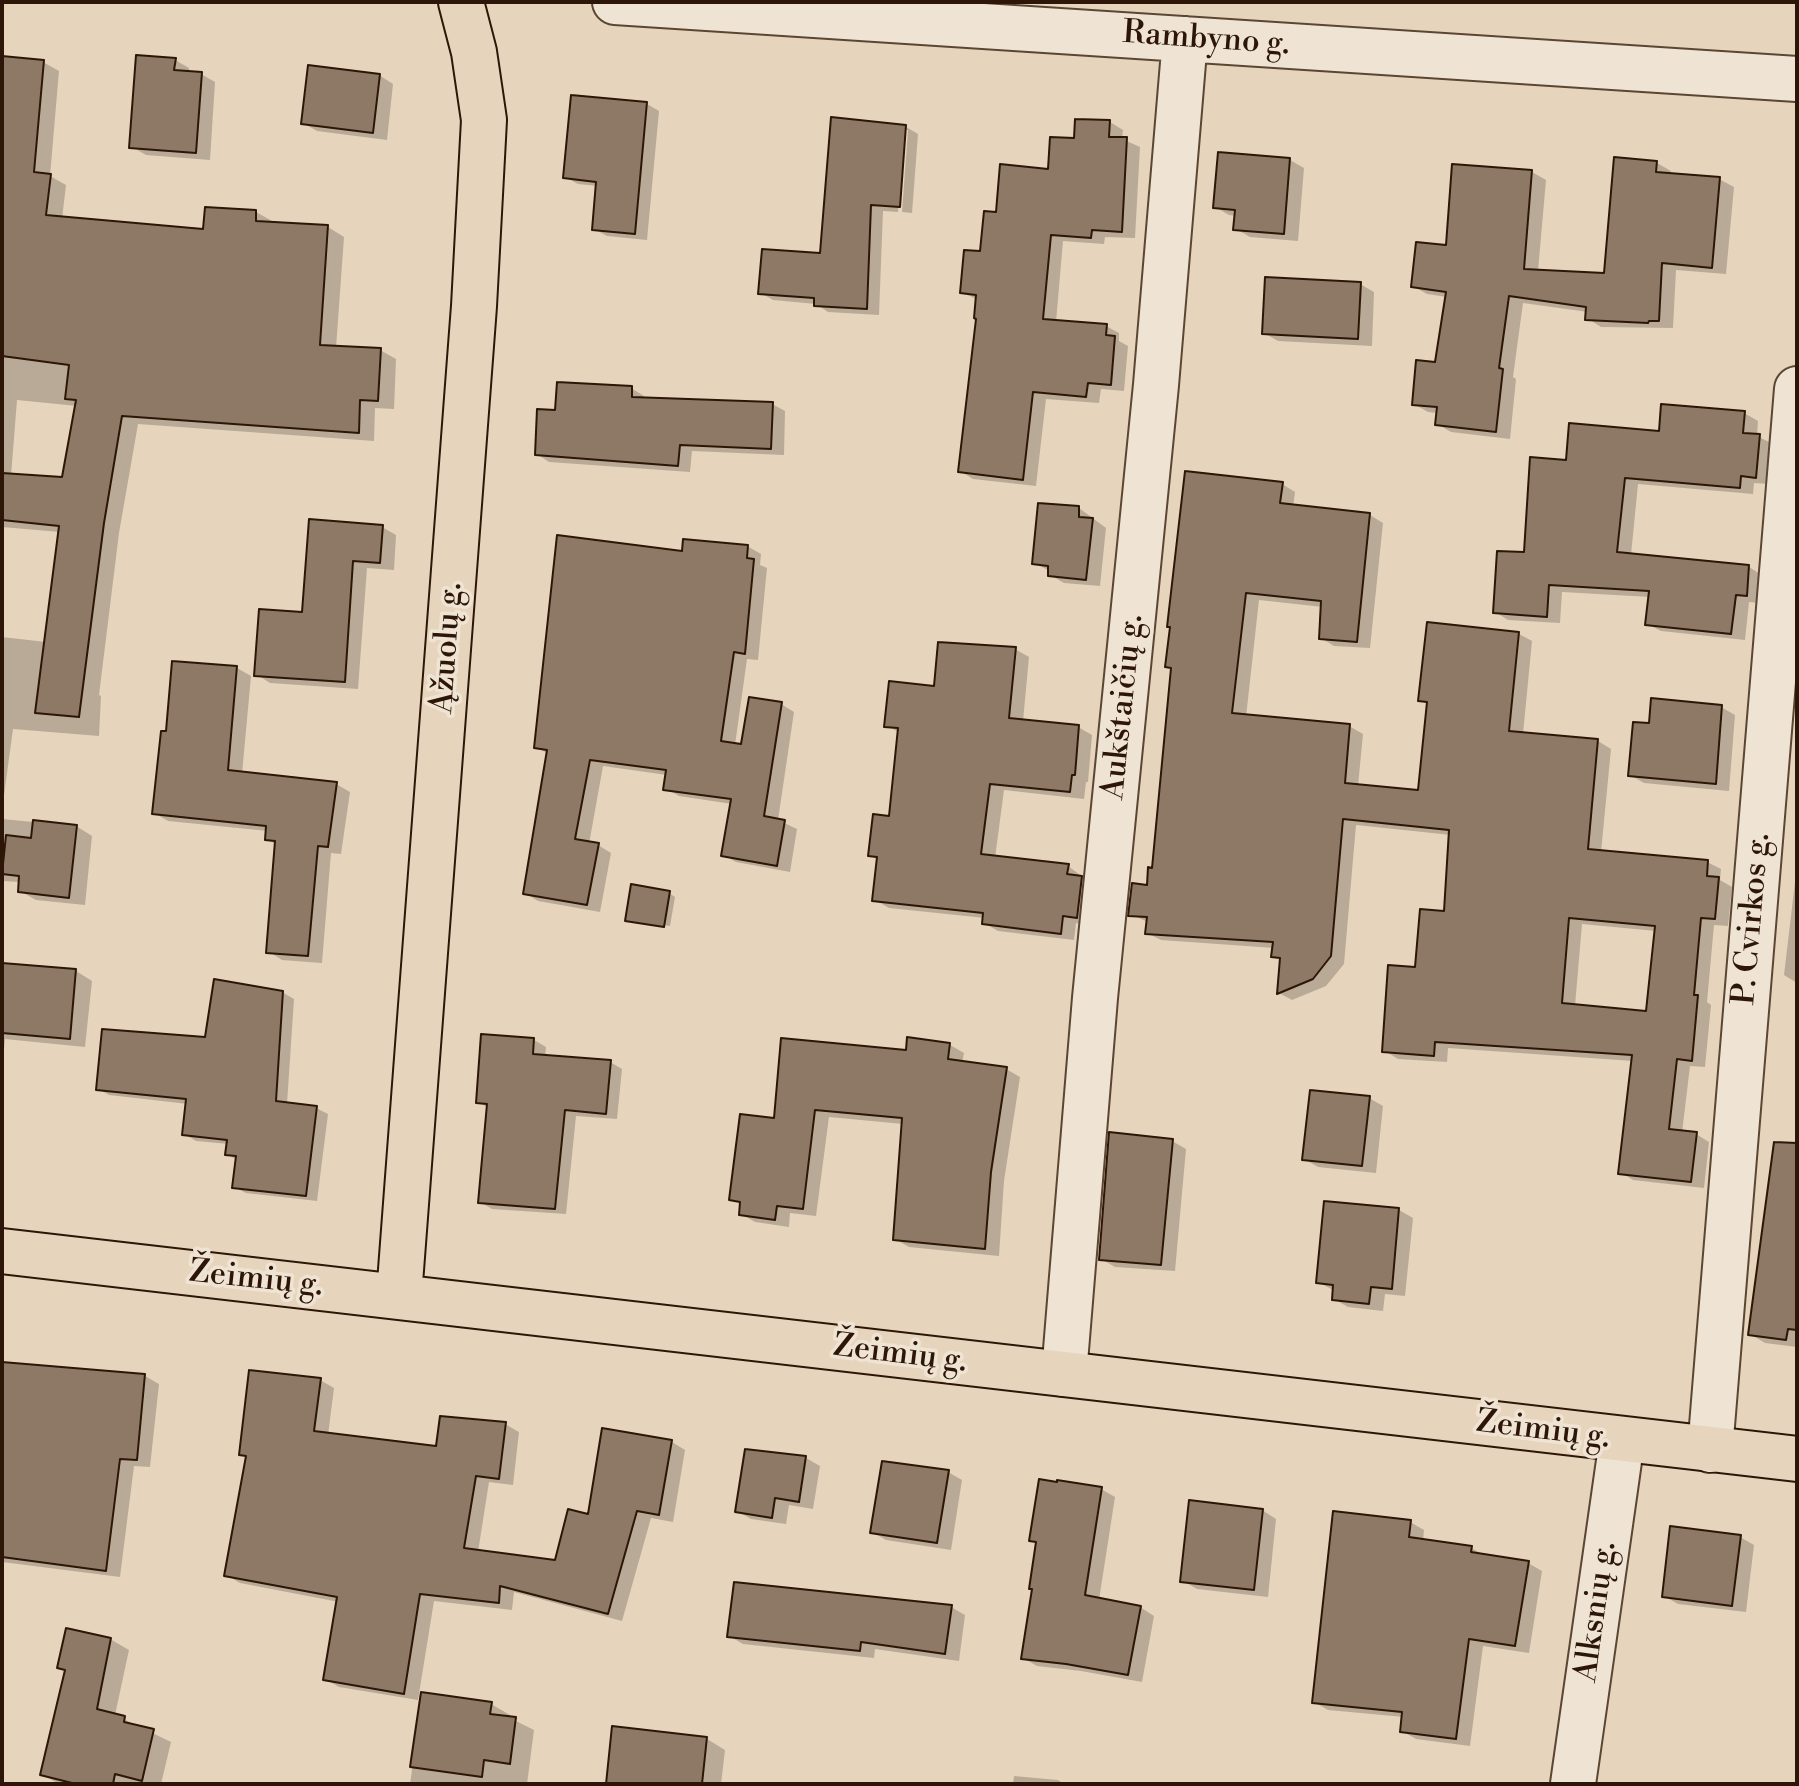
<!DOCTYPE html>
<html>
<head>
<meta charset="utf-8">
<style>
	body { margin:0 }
	#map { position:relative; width:1799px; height:1786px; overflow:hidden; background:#e6d5bc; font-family:"Libre Bodoni",serif }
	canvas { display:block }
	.frame { position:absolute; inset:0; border:4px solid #2d1607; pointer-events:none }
</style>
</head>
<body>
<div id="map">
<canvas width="1799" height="1786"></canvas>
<div class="frame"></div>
</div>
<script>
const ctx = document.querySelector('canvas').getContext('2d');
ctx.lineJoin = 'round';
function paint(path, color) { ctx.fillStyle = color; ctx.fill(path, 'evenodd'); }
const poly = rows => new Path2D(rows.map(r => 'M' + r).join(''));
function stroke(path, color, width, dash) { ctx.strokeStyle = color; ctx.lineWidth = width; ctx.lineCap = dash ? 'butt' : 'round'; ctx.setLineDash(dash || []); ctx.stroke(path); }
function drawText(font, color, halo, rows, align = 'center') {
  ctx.font = font + ' "Libre Bodoni",serif'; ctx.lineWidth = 7; ctx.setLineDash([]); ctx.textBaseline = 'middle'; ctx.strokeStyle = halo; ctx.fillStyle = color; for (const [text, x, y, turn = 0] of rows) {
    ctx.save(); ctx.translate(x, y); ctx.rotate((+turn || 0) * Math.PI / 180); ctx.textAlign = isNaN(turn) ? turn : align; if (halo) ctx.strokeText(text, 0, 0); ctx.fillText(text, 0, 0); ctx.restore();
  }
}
paint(poly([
	[2,58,43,62,59,71,50,176,66,185,62,219,205,232,256,212,272,221,272,224,328,227,344,237,336,348,380,350,396,359,394,409,375,408,374,441,138,424,119,533,99,695,101,696,99,736,13,729,2,810,2,637,46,642,60,532,2,527],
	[17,400,77,406,64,479,11,476],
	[175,60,189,68,189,73,201,74,215,82,210,160,146,155,132,147],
	[379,75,393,84,387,140,317,131,303,123],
	[647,104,659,111,647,240,607,236,594,229,598,186,578,184,565,177],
	[1110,122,1123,130,1122,139,1140,147,1135,238,1105,237,1104,244,1063,241,1056,322,1106,326,1119,333,1119,341,1128,346,1124,391,1101,389,1099,403,1046,399,1036,486,973,479,960,471,978,319,978,300,962,292,997,214,1050,171,1076,140],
	[906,127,918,134,912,213,902,212,908,130,904,130,898,212,883,211,879,315,828,312,816,304,773,300,761,293,822,255],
	[1290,160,1304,168,1298,241,1250,237,1236,229,1237,216,1229,215,1215,207],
	[1657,163,1671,171,1670,175,1719,179,1734,187,1726,274,1676,270,1673,328,1601,327,1587,318,1588,312,1523,303,1513,377,1516,379,1510,439,1451,432,1437,424,1438,413,1428,412,1414,404,1437,364,1447,297,1427,294,1413,286,1448,248,1532,172,1546,180,1538,271,1606,275],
	[1360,284,1374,292,1372,346,1278,341,1264,333],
	[631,388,644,396,644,399,772,404,785,411,784,455,692,451,690,472,549,462,537,454,557,412],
	[1744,413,1758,421,1757,436,1773,444,1769,484,1754,483,1753,494,1638,484,1631,555,1749,567,1762,575,1760,603,1749,602,1745,640,1661,631,1647,624,1650,597,1562,592,1560,623,1508,620,1495,612,1526,555,1568,462,1661,433],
	[1282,484,1295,492,1293,507,1370,515,1383,523,1370,648,1334,646,1321,638,1323,607,1259,600,1246,717,1349,726,1363,734,1358,786,1420,792,1429,705,1420,700,1519,634,1532,641,1523,734,1598,741,1611,749,1601,852,1707,862,1721,869,1720,880,1732,887,1728,926,1714,925,1707,1002,1711,1005,1705,1067,1690,1066,1682,1133,1696,1134,1709,1142,1704,1188,1633,1180,1620,1172,1633,1061,1448,1048,1447,1062,1398,1059,1385,1051,1417,969,1446,913,1451,835,1356,825,1344,964,1326,986,1292,1000,1279,993,1282,960,1273,956,1274,948,1161,940,1147,933,1148,922,1130,914,1148,887,1154,870,1173,669,1167,666,1172,627],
	[1582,924,1656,931,1647,1013,1575,1006],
	[1079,508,1106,528,1100,586,1064,583,1050,575,1050,571,1034,563],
	[382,527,396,535,394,570,367,568,358,689,270,683,256,674,304,614],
	[747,546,761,554,760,565,767,568,758,660,747,659,735,745,742,746,781,704,794,712,778,820,797,829,790,872,736,862,723,855,732,804,679,796,665,788,667,775,603,766,589,844,598,845,611,853,600,912,538,901,525,893,549,754,536,747,684,553],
	[1015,649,1029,657,1023,721,1078,727,1092,735,1088,782,1086,782,1084,799,1004,790,995,858,1068,866,1095,886,1091,925,1076,923,1074,940,998,931,984,923,985,918,889,908,875,900,878,860,870,855,891,818,900,733,886,725,936,688],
	[237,668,251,676,242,774,336,784,350,792,341,854,331,853,322,963,282,960,268,951,277,845,267,839,268,831,168,821,154,813,167,734],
	[1721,707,1735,715,1729,791,1644,783,1630,775,1650,726],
	[2,819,76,826,92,836,85,905,36,900,20,891,21,882,2,881],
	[1797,865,1797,983,1784,975],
	[669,893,675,897,670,926,631,920],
	[2,965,76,971,92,981,85,1047,5,1039,2,1071],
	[282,992,294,999,287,1104,316,1108,328,1114,317,1201,246,1193,234,1187,237,1160,227,1154,229,1144,196,1141,184,1134,188,1104,109,1095,98,1089,206,1039],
	[534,1040,546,1047,545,1057,610,1062,622,1069,617,1119,576,1116,566,1214,492,1209,480,1202,489,1108,478,1102],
	[950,1045,964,1053,962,1063,1006,1069,1020,1077,1004,1181,999,1256,909,1247,895,1239,903,1124,829,1117,816,1216,790,1213,789,1227,755,1222,741,1214,742,1205,732,1199,776,1120,907,1052],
	[1369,1098,1383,1106,1376,1173,1318,1167,1304,1159],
	[1172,1141,1186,1149,1175,1271,1115,1267,1101,1259],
	[1797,1179,1797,1347,1765,1343,1750,1334],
	[1399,1210,1413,1218,1405,1296,1385,1294,1383,1311,1348,1307,1334,1299,1335,1291,1318,1282],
	[2,1364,145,1376,159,1384,150,1467,134,1466,120,1577,2,1562],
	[320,1380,334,1388,328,1435,438,1448,505,1424,519,1432,513,1485,489,1482,478,1552,557,1562,589,1516,603,1430,672,1442,685,1450,673,1522,651,1518,622,1621,514,1592,512,1610,434,1601,418,1700,339,1687,325,1679,339,1602,240,1583,226,1575,248,1458,242,1454],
	[806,1458,820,1466,813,1509,789,1505,786,1524,751,1519,737,1511],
	[948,1472,962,1480,951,1550,886,1540,872,1532],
	[1059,1484,1101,1489,1115,1497,1099,1600,1140,1607,1154,1616,1142,1682,1081,1671,1037,1666,1023,1658,1038,1543,1031,1540],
	[1262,1510,1276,1519,1268,1597,1197,1589,1183,1581],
	[1410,1522,1424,1530,1423,1541,1471,1548,1486,1556,1528,1563,1542,1571,1529,1653,1483,1646,1470,1746,1416,1739,1402,1731,1404,1717,1328,1710,1314,1702],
	[1740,1537,1754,1545,1746,1612,1678,1604,1664,1596],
	[951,1607,965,1615,959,1661,875,1649,874,1658,743,1644,729,1636],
	[110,1639,129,1650,115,1715,171,1742,161,1784,59,1784,42,1774,67,1671,59,1667],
	[423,1694,491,1704,510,1715,510,1718,534,1730,527,1784,410,1784],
	[707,1739,725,1750,721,1784,608,1784],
	[1014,1776,1058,1780,1064,1784,1013,1784]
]), '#0003');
const building = poly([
	[136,55,176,58,174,70,202,72,196,153,129,148,136,55],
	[2,56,44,60,34,172,51,174,46,215,203,229,205,207,256,210,256,221,328,225,320,345,381,348,378,401,360,400,359,433,122,416,104,523,79,717,35,713,59,526,2,520,2,473,62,477,76,400,65,399,69,365,2,356,2,56],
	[308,65,380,74,373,133,301,124,308,65],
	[571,95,647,102,635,234,592,230,596,182,563,178,571,95],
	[831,117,906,125,900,207,871,205,867,309,814,306,814,298,758,294,762,249,820,253,831,117],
	[1075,119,1110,120,1109,137,1127,137,1122,232,1092,230,1091,238,1051,235,1043,319,1107,324,1106,335,1115,336,1111,385,1088,383,1086,397,1033,392,1023,480,958,472,976,319,974,318,976,295,960,293,964,250,980,251,984,211,996,212,1000,164,1048,169,1050,137,1074,138,1075,119],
	[1218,152,1290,158,1284,234,1233,230,1235,210,1213,208,1218,152],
	[1614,157,1657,161,1656,172,1720,177,1712,268,1662,263,1659,321,1649,321,1648,323,1585,320,1586,307,1509,296,1499,368,1503,369,1496,432,1435,425,1437,407,1412,405,1416,360,1435,362,1446,292,1411,287,1416,242,1446,245,1452,164,1532,170,1524,269,1604,273,1614,157],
	[1265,277,1361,282,1358,339,1262,334,1265,277],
	[557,382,632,386,632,397,773,402,771,449,680,445,678,466,535,455,537,409,555,410,557,382],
	[1661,404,1745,411,1743,433,1760,434,1756,478,1741,476,1740,488,1625,478,1617,552,1749,565,1747,596,1736,595,1731,634,1645,625,1649,591,1549,585,1547,617,1493,613,1497,551,1524,552,1530,457,1566,460,1569,423,1659,431,1661,404],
	[1185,471,1283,482,1280,503,1370,513,1357,642,1319,639,1321,601,1246,593,1232,713,1350,724,1345,783,1418,790,1427,702,1418,701,1427,622,1519,632,1509,731,1598,739,1588,849,1708,860,1707,876,1719,877,1715,919,1701,918,1694,995,1698,995,1692,1061,1677,1059,1669,1129,1697,1132,1691,1182,1618,1174,1632,1055,1435,1042,1434,1056,1382,1052,1388,965,1415,967,1420,909,1444,911,1449,830,1343,819,1331,956,1313,979,1277,994,1280,958,1271,957,1273,942,1145,934,1147,917,1128,916,1132,883,1147,885,1148,867,1152,868,1171,668,1165,667,1170,627,1167,627,1185,471],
	[1569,918,1655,926,1646,1011,1562,1003,1569,918],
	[1038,503,1079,506,1079,517,1093,518,1086,580,1048,576,1048,566,1032,564,1038,503],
	[309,519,383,525,380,563,353,561,345,682,254,676,259,609,302,612,309,519],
	[557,535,682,551,683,539,748,545,747,558,754,559,745,654,734,652,721,741,741,744,749,697,782,702,764,816,785,820,777,866,721,856,731,799,663,790,666,770,590,760,575,839,599,843,587,905,523,894,547,750,534,748,557,535],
	[938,642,1016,647,1009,718,1079,725,1075,775,1072,775,1070,792,990,784,981,854,1069,864,1067,874,1082,876,1077,918,1063,916,1061,934,982,924,983,913,872,901,877,857,868,856,873,814,889,816,898,728,884,727,889,681,934,686,938,642],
	[172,661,237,666,228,770,337,782,328,847,318,846,308,956,266,953,275,841,265,840,266,826,152,814,161,731,166,731,172,661],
	[1651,698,1722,705,1716,784,1628,776,1633,722,1649,723,1651,698],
	[33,820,77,825,69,898,18,892,19,876,2,874,6,835,31,838,33,820],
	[631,884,670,891,664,927,625,921,631,884],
	[2,963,76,969,70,1039,2,1033,2,963],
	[214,979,283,991,276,1101,317,1106,306,1196,232,1188,236,1156,225,1155,227,1140,182,1135,186,1099,96,1090,102,1029,205,1037,214,979],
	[481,1034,534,1038,533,1054,611,1060,606,1114,565,1110,555,1209,478,1203,487,1104,476,1103,481,1034],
	[907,1037,950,1043,948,1059,1007,1067,991,1172,985,1249,893,1240,902,1118,815,1110,803,1209,777,1206,775,1220,739,1215,740,1202,729,1200,740,1114,774,1118,781,1038,906,1050,907,1037],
	[1310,1090,1370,1096,1362,1166,1302,1160,1310,1090],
	[1109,1132,1173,1139,1161,1265,1099,1260,1109,1132],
	[1774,1142,1797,1143,1797,1330,1788,1329,1786,1340,1748,1335,1774,1142],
	[1324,1201,1399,1208,1392,1289,1371,1287,1369,1304,1332,1300,1333,1285,1316,1283,1324,1201],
	[2,1362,145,1374,137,1460,120,1459,106,1571,2,1557,2,1362],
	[249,1370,321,1378,314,1431,436,1446,440,1416,506,1422,499,1479,476,1476,464,1548,555,1560,568,1509,588,1514,602,1428,672,1440,659,1515,637,1511,608,1614,500,1586,499,1603,420,1594,404,1694,323,1680,337,1597,224,1576,246,1456,239,1455,249,1370],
	[745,1449,806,1456,799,1502,775,1498,772,1518,735,1512,745,1449],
	[882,1461,949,1470,937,1543,870,1533,882,1461],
	[1039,1479,1057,1482,1057,1480,1102,1487,1085,1595,1141,1606,1128,1675,1066,1664,1021,1659,1032,1589,1029,1589,1036,1542,1029,1541,1039,1479],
	[1189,1500,1263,1509,1254,1590,1180,1582,1189,1500],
	[1333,1511,1411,1520,1409,1537,1472,1546,1471,1552,1529,1561,1515,1646,1469,1639,1456,1739,1400,1732,1402,1712,1312,1703,1333,1511],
	[1670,1526,1741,1535,1732,1606,1662,1597,1670,1526],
	[734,1582,952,1605,945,1654,861,1642,860,1651,727,1637,734,1582],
	[66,1628,111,1638,97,1709,125,1716,124,1722,154,1729,142,1781,115,1774,113,1784,76,1784,40,1775,65,1670,57,1668,66,1628],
	[421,1692,492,1702,490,1714,516,1717,510,1764,484,1760,482,1777,410,1767,421,1692],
	[612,1726,707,1737,702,1784,606,1784,612,1726]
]);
paint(building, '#8d7965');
stroke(building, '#2d1607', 2);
const minor = poly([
	[615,2,1797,79],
	[1064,1374,1095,998,1156,385,1185,39],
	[1710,1450,1797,389],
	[1573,1784,1622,1440]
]);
const primary = poly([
	[2,1251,1797,1459],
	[399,1296,474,306,484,120,474,52,461,2]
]);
stroke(minor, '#5b4634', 48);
stroke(primary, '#2d1607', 48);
stroke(minor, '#efe4d3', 44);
stroke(primary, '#e6d5bc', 44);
drawText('32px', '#2d1607', '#efe4d3', [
	["Rambyno g.",1206,40,4],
	["Ąžuolų g.",448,648,-86],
	["Aukštaičių g.",1124,707,-84],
	["P. Cvirkos g.",1753,919,-85],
	["Žeimių g.",256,1280,6],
	["Žeimių g.",900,1355,7],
	["Žeimių g.",1543,1431,7],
	["Alksnių g.",1597,1612,-82]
]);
</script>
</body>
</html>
